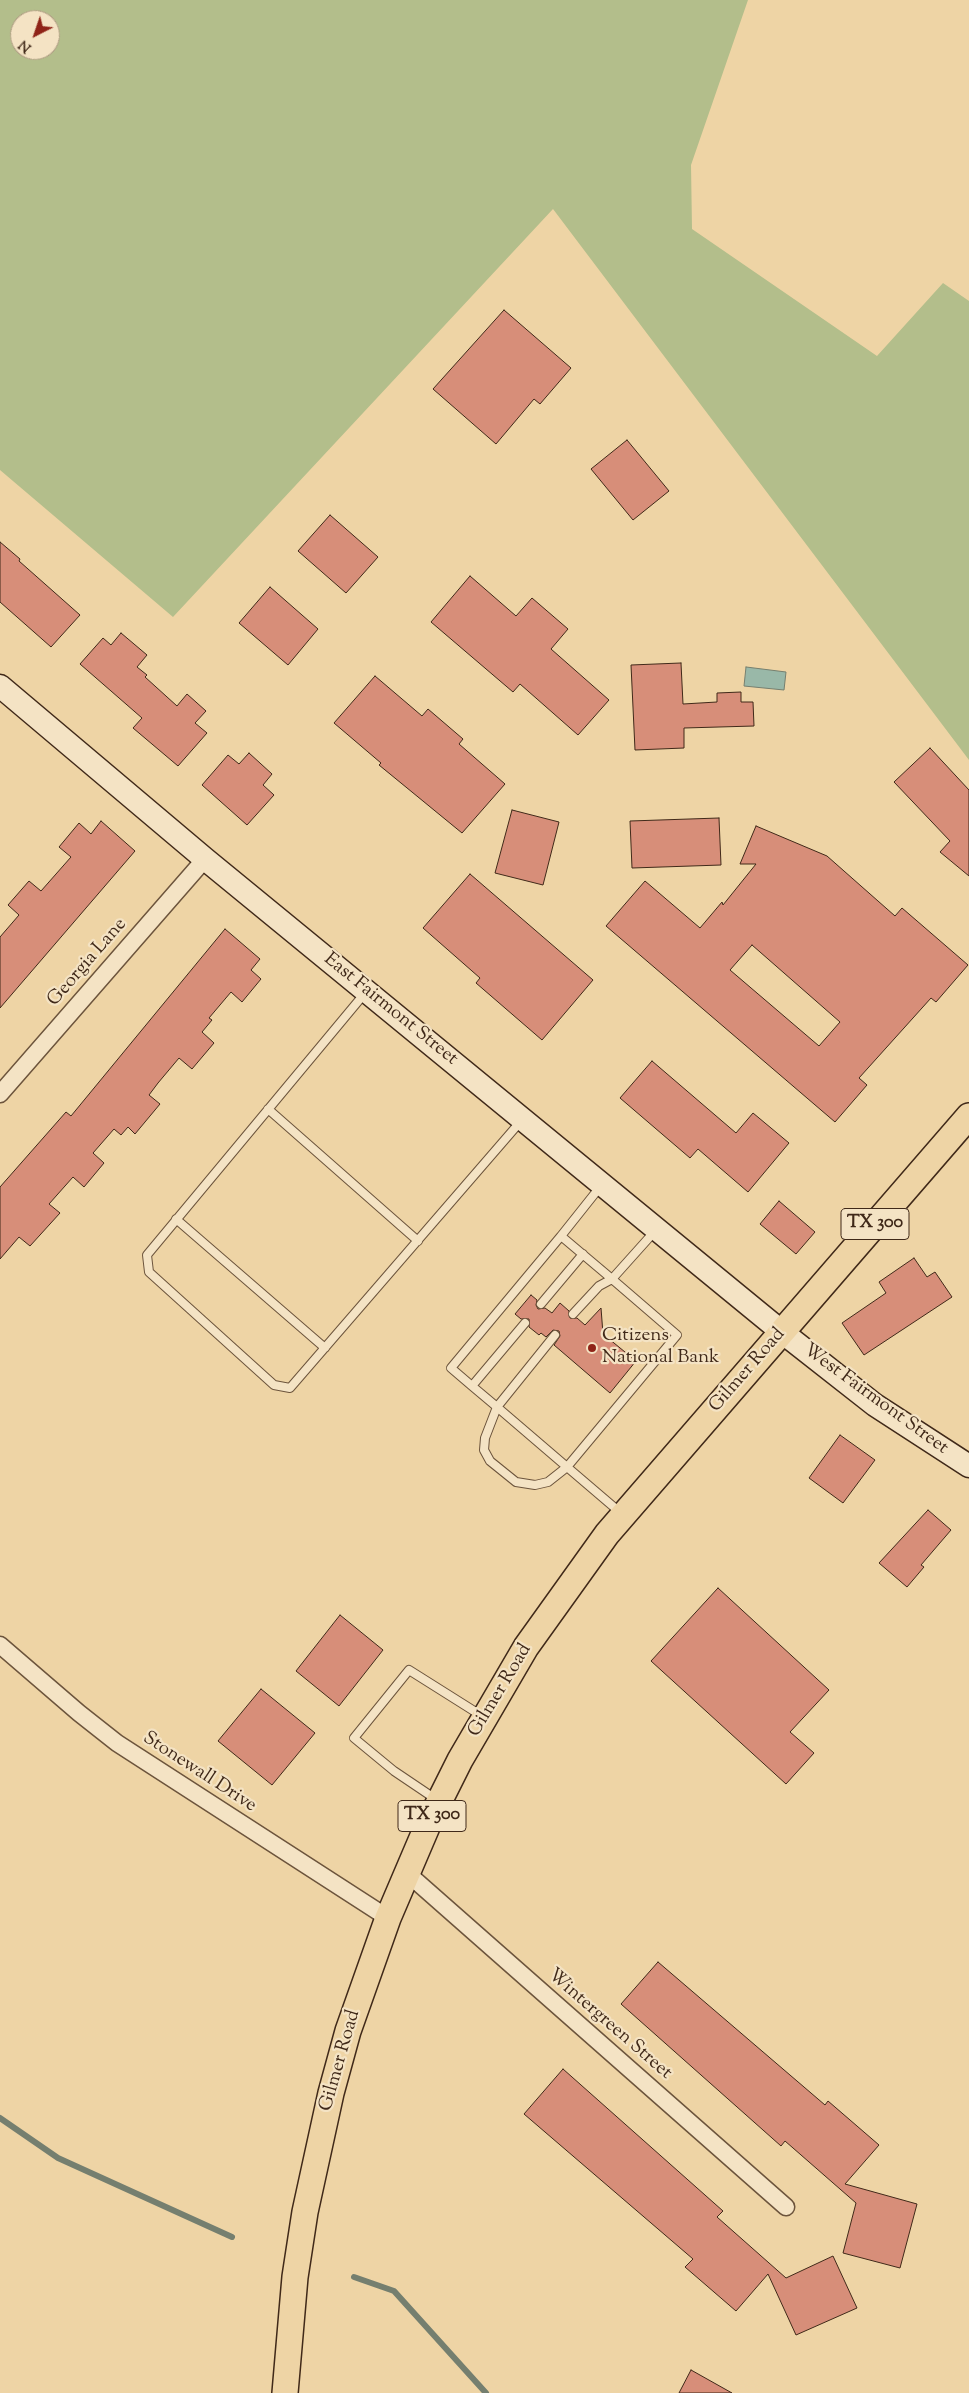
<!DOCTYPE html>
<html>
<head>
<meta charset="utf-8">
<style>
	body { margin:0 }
	#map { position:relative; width:969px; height:2393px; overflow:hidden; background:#eed4a5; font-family:"Sorts Mill Goudy",serif }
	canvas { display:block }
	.north { position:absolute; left:10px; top:10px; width:50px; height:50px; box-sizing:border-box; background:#f4e3c4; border:1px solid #ac9980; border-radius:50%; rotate:221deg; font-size:14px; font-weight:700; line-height:20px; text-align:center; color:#402919 }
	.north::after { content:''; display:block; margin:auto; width:18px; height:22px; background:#8f2418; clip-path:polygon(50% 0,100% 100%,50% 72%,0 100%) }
</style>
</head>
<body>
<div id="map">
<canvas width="969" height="2393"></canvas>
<div class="north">N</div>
</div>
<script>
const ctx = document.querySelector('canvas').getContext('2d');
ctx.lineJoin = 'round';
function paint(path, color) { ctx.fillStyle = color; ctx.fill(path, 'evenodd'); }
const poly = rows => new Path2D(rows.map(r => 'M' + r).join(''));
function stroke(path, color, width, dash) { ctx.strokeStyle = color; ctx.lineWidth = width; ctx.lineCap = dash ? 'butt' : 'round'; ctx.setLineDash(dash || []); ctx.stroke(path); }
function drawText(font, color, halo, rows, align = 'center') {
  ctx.font = font + ' "Sorts Mill Goudy",serif'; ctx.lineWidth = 4.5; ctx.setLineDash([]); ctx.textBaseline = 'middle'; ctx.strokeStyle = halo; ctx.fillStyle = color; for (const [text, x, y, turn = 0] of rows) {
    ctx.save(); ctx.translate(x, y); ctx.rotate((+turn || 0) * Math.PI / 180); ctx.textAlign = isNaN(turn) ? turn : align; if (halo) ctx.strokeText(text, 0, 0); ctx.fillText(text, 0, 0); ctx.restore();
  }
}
paint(poly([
	[0,0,748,0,691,165,692,229,877,356,943,283,969,301,969,760,553,209,173,617,0,470],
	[20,20,50,20,50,50,20,50]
]), '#b3be8b');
const water = poly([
	[746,667,786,672,784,690,744,686,746,667]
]);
paint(water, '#99b8a8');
stroke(water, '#757f6f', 1);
stroke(poly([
	[0,2118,58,2158,232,2237],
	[354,2277,394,2291,486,2393]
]), '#757f6f', 6);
const building = poly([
	[504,310,571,368,540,404,534,399,496,444,433,389,504,310],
	[627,440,669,491,633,520,591,469,627,440],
	[330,515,378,557,346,593,298,551,330,515],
	[0,542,20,559,19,561,80,615,51,647,0,602,0,542],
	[470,576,516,616,532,598,568,629,551,649,609,700,578,735,520,684,513,692,431,622,470,576],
	[270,587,318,629,288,665,239,623,270,587],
	[121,633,147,655,137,667,147,675,145,677,177,706,187,694,206,711,195,723,207,733,178,766,133,728,142,718,80,664,103,638,111,645,121,633],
	[681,663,683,704,717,702,717,693,741,692,741,702,753,702,754,726,684,728,684,748,635,750,631,665,681,663],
	[375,676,422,716,428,709,463,739,459,744,505,784,462,833,379,765,381,763,334,723,375,676],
	[930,748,969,790,969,876,940,852,950,841,894,782,930,748],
	[249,753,272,774,263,785,274,795,247,825,202,785,228,755,239,764,249,753],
	[512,810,559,822,543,885,495,873,512,810],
	[719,818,721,865,632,868,630,821,719,818],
	[101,821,135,851,0,1008,0,937,19,915,8,905,29,881,41,891,71,857,59,847,79,823,91,834,101,821],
	[756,826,827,856,895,916,902,908,968,965,936,1002,931,998,859,1078,867,1085,835,1122,606,926,645,881,700,928,722,902,723,905,756,864,740,864,756,826],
	[752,945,840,1022,819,1046,730,970,752,945],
	[470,874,593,980,542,1040,476,983,480,978,423,928,470,874],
	[225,929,260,959,251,970,261,979,242,1002,231,992,209,1018,212,1020,202,1032,214,1043,192,1069,179,1058,158,1083,149,1095,160,1104,135,1134,128,1127,121,1135,114,1129,93,1153,104,1163,84,1187,73,1177,49,1204,60,1213,30,1246,19,1237,0,1259,0,1187,66,1112,71,1116,225,929],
	[652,1061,736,1133,753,1113,789,1143,748,1192,698,1149,690,1158,620,1098,652,1061],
	[779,1201,815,1232,796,1254,760,1224,779,1201],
	[914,1258,927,1277,935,1272,952,1297,864,1355,842,1323,886,1293,879,1282,914,1258],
	[531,1295,537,1300,536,1305,538,1309,545,1308,552,1313,560,1303,569,1311,570,1318,577,1318,585,1325,601,1308,603,1334,636,1361,610,1393,554,1345,560,1336,559,1331,553,1330,546,1337,541,1333,539,1335,529,1327,529,1319,521,1319,515,1314,531,1295],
	[840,1435,875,1460,843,1503,809,1478,840,1435],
	[928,1510,951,1530,921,1565,924,1567,907,1587,879,1563,928,1510],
	[718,1588,829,1690,790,1732,814,1753,786,1784,651,1661,718,1588],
	[340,1615,383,1650,339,1706,296,1671,340,1615],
	[261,1689,315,1733,272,1785,218,1741,261,1689],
	[658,1962,825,2105,828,2101,879,2145,845,2184,917,2204,900,2268,843,2253,856,2203,785,2141,781,2146,621,2004,658,1962],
	[563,2069,723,2211,717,2217,786,2278,833,2256,857,2308,796,2335,768,2274,736,2311,685,2267,693,2259,524,2114,563,2069],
	[691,2370,732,2393,679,2393,691,2370]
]);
paint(building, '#d78e79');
stroke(building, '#402919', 1);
const lane = poly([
	[365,993,147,1255,149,1272,274,1385,290,1388,521,1121],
	[268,1109,418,1241],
	[600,1187,561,1236,612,1279,655,1231],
	[176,1219,325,1348],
	[541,1304,583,1254],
	[573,1314,599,1286,612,1279,677,1335,567,1467,622,1514],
	[555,1335,497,1407,485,1438,484,1450,490,1461,516,1482,535,1485,548,1482,567,1467,497,1407,472,1386,451,1368,561,1236],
	[472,1386,525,1323],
	[437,1800,394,1771,354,1738,409,1670,482,1716]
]);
const street = poly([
	[0,1094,205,859],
	[0,1645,79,1713,117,1743,388,1918],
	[407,1873,786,2207]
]);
const secondary = poly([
	[0,686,205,859,782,1332,875,1405,969,1466]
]);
const primary = poly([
	[285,2393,295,2277,305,2212,331,2093,348,2031,388,1918,429,1822,460,1760,526,1647,607,1534,969,1116]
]);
stroke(lane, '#6c543c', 10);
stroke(street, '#6c543c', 19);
stroke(secondary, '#402919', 25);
stroke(primary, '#402919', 28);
stroke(lane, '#f4e3c4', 8);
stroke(street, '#f4e3c4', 16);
stroke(secondary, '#f4e3c4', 22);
stroke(primary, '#eed4a5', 25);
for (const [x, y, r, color] of [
	[592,1348,5,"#8f2418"]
]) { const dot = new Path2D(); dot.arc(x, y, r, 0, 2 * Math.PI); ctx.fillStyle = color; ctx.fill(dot); stroke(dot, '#f4e3c4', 2); }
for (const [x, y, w] of [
	[875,1224,68],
	[432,1816,68]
]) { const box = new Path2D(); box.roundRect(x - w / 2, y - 15.5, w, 31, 4); ctx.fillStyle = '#f4e3c4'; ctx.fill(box); stroke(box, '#402919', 1); }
drawText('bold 18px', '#402919', null, [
	["TX 300",875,1224],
	["TX 300",432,1816]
]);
drawText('19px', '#402919', '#f4e3c4', [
	["Georgia Lane",88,963,-49],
	["East Fairmont Street",390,1010,39],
	["Gilmer Road",748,1371,-49],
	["West Fairmont Street",875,1400,36],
	["Gilmer Road",501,1691,-59],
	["Stonewall Drive",199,1773,33],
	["Wintergreen Street",609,2025,41],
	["Gilmer Road",341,2061,-74]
]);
drawText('19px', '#402919', '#f4e3c4', [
	["Citizens",602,1337],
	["National Bank",602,1359]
], 'left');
</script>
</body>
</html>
